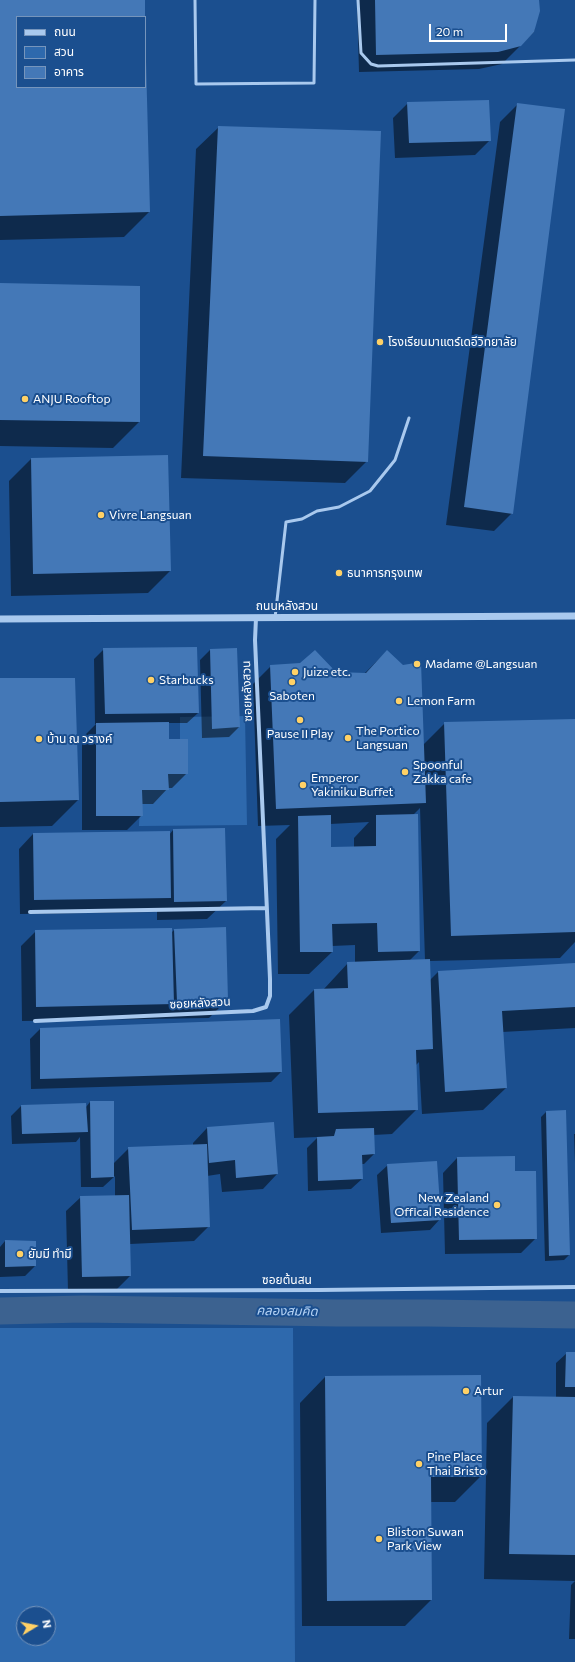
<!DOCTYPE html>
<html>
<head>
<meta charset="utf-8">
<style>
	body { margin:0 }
	#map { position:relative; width:575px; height:1662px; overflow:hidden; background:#1b4f8f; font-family:Commissioner,"Noto Sans Thai",sans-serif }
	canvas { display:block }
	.legend { position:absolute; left:16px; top:16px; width:130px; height:72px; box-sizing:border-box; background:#1b4f8f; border:1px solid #7695bc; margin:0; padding:5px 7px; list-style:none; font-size:12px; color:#fff }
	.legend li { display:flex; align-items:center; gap:8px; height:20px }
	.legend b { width:20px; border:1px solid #7695bc }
	.north { position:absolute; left:16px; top:1606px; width:40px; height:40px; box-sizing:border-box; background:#1b4f8f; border:1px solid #7695bc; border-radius:50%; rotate:80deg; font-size:11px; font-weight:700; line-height:16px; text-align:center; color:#fff }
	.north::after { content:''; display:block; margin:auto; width:14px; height:18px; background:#ffd166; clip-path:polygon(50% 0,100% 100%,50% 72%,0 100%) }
	.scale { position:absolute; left:429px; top:24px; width:78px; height:18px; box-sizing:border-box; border:2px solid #fff; border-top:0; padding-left:5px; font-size:12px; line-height:14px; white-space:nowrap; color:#fff; -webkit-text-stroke:3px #1b4f8f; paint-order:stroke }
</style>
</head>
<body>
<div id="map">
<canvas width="575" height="1662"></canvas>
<ul class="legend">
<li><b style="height:5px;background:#a9c9ee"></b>ถนน</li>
<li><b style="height:11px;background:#2e69ad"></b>สวน</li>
<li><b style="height:11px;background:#4478b7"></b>อาคาร</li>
</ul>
<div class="north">N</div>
<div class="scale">20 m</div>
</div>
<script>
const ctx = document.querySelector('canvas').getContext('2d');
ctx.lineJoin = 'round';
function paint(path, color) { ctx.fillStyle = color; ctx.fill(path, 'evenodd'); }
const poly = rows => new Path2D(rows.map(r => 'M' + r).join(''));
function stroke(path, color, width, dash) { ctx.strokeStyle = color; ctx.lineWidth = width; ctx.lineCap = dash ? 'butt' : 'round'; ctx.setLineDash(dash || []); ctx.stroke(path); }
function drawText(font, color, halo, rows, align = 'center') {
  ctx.font = font + ' Commissioner,"Noto Sans Thai",sans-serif'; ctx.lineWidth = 4; ctx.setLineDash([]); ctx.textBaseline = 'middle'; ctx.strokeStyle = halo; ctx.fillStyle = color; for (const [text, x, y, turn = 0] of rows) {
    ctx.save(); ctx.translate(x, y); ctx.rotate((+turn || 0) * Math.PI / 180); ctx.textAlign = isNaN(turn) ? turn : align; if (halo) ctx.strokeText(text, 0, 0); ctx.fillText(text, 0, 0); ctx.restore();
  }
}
paint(poly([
	[245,716,247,825,139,826,141,774,180,774,180,717],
	[0,1328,293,1328,295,1662,0,1662],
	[24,1614,48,1614,48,1638,24,1638]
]), '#2e69ad');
paint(poly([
	[0,0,144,0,144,17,17,17,17,87,145,87,145,49,149,212,124,237,0,240],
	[357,0,538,0,534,32,502,64,479,69,359,72],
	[408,103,490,140,475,155,395,158,393,118],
	[518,104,512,513,494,531,446,525,500,122],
	[219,127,367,461,345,483,181,478,196,149],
	[0,284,139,422,113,448,0,446],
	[31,459,170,571,148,593,11,596,9,481],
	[104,649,198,713,187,723,168,723,168,740,187,773,172,788,168,788,153,804,142,804,142,815,127,830,82,830,82,738,96,724,95,724,94,659],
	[236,649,239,727,229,737,202,738,200,660,210,650],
	[387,651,423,745,445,723,575,720,575,942,560,958,429,961,430,980,438,972,575,964,575,1028,502,1032,506,1088,483,1110,422,1114,419,1062,415,1066,417,1109,392,1134,373,1135,374,1154,364,1164,361,1164,362,1179,351,1189,308,1191,307,1148,318,1137,294,1138,289,1015,314,990,323,990,348,963,355,963,355,945,332,946,332,952,309,974,278,974,276,839,290,825,258,826,253,684,271,666,364,674],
	[420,808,425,960,409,961,419,951,413,815],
	[369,822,354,838,354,847,330,848,330,824],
	[0,679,78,800,52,826,0,827],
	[173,830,226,901,207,919,157,920,157,910,155,912,20,914,19,849,33,834,169,835],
	[174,930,227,1000,209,1018,22,1021,21,946,36,931,171,933],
	[40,1029,281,1072,271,1082,31,1089,30,1039],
	[90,1102,113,1164,129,1148,193,1146,193,1143,207,1128,277,1174,263,1189,222,1192,220,1174,207,1176,209,1226,194,1241,130,1244,130,1276,116,1290,68,1291,66,1211,81,1197,115,1196,115,1176,103,1187,81,1187,80,1137,76,1142,12,1144,11,1116,21,1106,86,1107],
	[546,1112,569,1255,564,1260,545,1261,541,1117],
	[574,1134,575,1134,575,1163],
	[457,1158,514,1172,536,1238,521,1253,445,1254,443,1173],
	[388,1165,440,1219,430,1230,381,1233,377,1175],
	[5,1241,35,1242,35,1266,25,1276,0,1277,0,1247],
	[567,1353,575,1353,575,1639,569,1639,571,1585,575,1581,484,1579,487,1423,513,1397,556,1398,556,1363],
	[325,1377,481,1476,455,1502,430,1502,431,1600,405,1626,302,1626,300,1403]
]), '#0007');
stroke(poly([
	[0,1311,83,1309,337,1313,427,1313,575,1315]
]), '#3c6290', 27);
paint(poly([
	[0,0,145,0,145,17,17,17,17,87,145,87,145,61,146,61,150,212,0,216],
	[375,0,539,0,540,11,534,32,521,46,498,52,376,55],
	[489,100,491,141,409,143,407,102],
	[517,103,565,109,513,514,464,507],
	[218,126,381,131,368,462,203,456],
	[0,283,140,286,140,422,0,420],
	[168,455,171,571,33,574,31,458],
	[197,647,199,713,105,714,103,648],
	[237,648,240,727,212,729,210,649],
	[315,650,336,672,366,673,387,650,403,665,421,662,426,803,276,809,270,665,300,663],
	[0,678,75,678,79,800,0,802],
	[575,719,575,932,451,936,444,722],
	[169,722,169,739,188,739,188,774,168,774,169,790,142,790,143,816,96,816,96,723],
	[418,814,420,951,378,952,377,923,332,924,333,952,300,952,298,816,331,815,331,847,376,846,376,815],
	[225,828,227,901,174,902,173,829],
	[170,831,171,898,34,900,33,833],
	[226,927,228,1000,177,1002,174,929],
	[172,928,174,1004,36,1007,35,930],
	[430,959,433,1049,416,1050,418,1110,318,1113,314,989,348,988,347,962],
	[575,963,575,1007,502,1011,507,1088,445,1092,438,971],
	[280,1019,282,1072,40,1079,40,1028],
	[90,1101,114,1101,114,1177,91,1178],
	[86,1103,88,1132,22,1134,21,1105],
	[566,1110,570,1255,549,1256,546,1111],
	[274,1122,278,1174,236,1178,235,1160,209,1163,207,1127],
	[374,1128,375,1154,362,1155,363,1179,318,1181,317,1137,334,1136,336,1129],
	[207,1144,210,1227,132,1230,128,1147],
	[515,1156,515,1171,536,1171,537,1239,459,1240,457,1157],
	[437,1161,441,1220,391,1223,387,1164],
	[129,1195,131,1276,82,1277,80,1196],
	[5,1240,36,1241,36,1266,5,1267],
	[566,1352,575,1352,575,1387,565,1387],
	[481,1375,482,1477,431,1477,432,1600,327,1601,325,1376],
	[513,1396,575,1397,575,1555,509,1554]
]), '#4478b7');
stroke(poly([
	[195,0,196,84,314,83,315,0],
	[358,0,361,53,371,64,378,66,575,60],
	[275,618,286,522,302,519,317,511,339,507,370,491,395,460,409,418]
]), '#a9c9ee', 3);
stroke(poly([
	[30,912,266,908],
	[35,1021,253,1011,266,1007,270,996,270,979,255,640,256,618],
	[0,1291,319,1290,575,1287]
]), '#a9c9ee', 4);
stroke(poly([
	[0,619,575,616]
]), '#a9c9ee', 7);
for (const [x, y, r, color] of [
	[380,342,4,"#ffd166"],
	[25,399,4,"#ffd166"],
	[101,515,4,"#ffd166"],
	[339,573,4,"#ffd166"],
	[417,664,4,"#ffd166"],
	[295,672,4,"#ffd166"],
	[151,680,4,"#ffd166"],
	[292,682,4,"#ffd166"],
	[399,701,4,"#ffd166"],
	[300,720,4,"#ffd166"],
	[348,738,4,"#ffd166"],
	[39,739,4,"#ffd166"],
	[405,772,4,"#ffd166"],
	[303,785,4,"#ffd166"],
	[497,1205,4,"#ffd166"],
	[20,1254,4,"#ffd166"],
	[466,1391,4,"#ffd166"],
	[419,1464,4,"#ffd166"],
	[379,1539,4,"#ffd166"]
]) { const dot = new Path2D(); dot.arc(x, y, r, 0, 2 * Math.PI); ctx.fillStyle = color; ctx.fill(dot); stroke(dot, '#1b4f8f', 1.5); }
drawText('12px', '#fff', '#1b4f8f', [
	["โรงเรียนมาแตร์เดอีวิทยาลัย",388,342],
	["ANJU Rooftop",33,399],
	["Vivre Langsuan",109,515],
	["ธนาคารกรุงเทพ",347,573],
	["Madame @Langsuan",425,664],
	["Juize etc.",303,672],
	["Starbucks",159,680],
	["Saboten",292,696,"center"],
	["Lemon Farm",407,701],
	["The Portico",356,731],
	["Langsuan",356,745],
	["Pause II Play",300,734,"center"],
	["บ้าน ณ วรางค์",47,739],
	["Spoonful",413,765],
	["Zakka cafe",413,779],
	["Emperor",311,778],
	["Yakiniku Buffet",311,792],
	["New Zealand",489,1198,"right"],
	["Offical Residence",489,1212,"right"],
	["ยัมมี ทำมี",28,1254],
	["Artur",474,1391],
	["Pine Place",427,1457],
	["Thai Bristo",427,1471],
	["Bliston Suwan",387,1532],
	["Park View",387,1546]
], 'left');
drawText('12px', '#fff', '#1b4f8f', [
	["ถนนหลังสวน",287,606],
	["ซอยหลังสวน",247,691,-92],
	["ซอยหลังสวน",200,1003,-3],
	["ซอยต้นสน",287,1280]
]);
drawText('italic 13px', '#b5d3f5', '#1b4f8f', [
	["คลองสมคิด",287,1311,1]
]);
</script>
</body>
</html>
